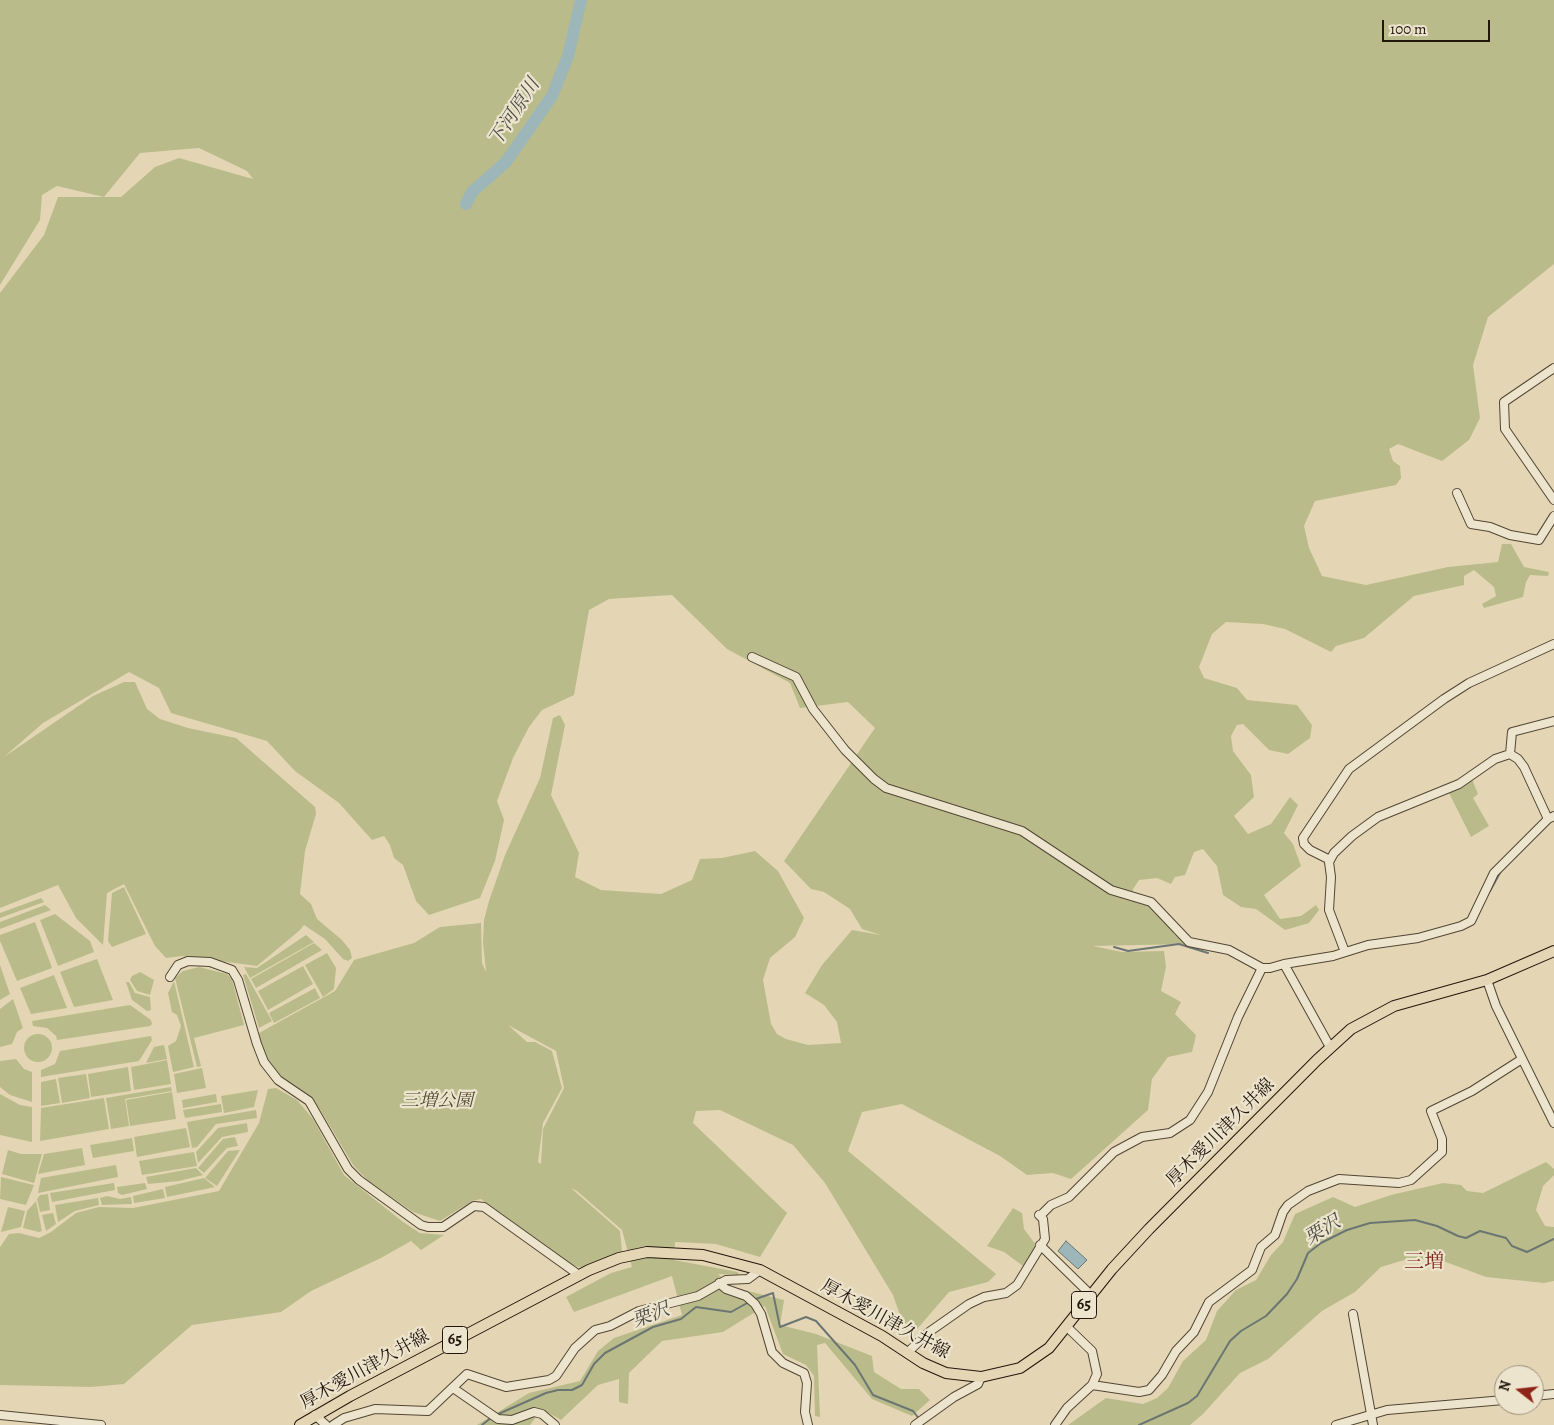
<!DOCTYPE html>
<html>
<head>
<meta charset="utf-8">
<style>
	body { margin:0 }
	#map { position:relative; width:1554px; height:1425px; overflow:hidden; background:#e4d6b4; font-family:Alegreya,serif }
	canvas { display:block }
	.north { position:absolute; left:1494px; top:1365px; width:50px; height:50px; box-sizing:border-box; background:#ede4ce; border:1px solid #9c9180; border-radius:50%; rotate:286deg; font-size:14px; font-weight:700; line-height:20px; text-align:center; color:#22150a }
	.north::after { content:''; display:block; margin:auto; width:18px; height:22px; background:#8f2418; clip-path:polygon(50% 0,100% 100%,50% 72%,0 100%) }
	.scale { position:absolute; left:1382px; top:20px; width:108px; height:22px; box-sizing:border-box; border:2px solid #22150a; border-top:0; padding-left:6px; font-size:15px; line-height:18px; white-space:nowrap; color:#22150a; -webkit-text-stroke:4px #ede4ce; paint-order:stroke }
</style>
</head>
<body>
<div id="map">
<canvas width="1554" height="1425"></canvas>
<div class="north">N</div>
<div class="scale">100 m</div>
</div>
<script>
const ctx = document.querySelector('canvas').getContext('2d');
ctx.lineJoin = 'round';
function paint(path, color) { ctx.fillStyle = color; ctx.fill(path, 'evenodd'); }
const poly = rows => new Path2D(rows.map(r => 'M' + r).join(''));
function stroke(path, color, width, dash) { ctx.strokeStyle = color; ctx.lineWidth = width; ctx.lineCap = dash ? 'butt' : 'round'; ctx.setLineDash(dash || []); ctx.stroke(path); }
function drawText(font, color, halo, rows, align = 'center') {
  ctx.font = font + ' Alegreya,"Noto Serif JP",serif'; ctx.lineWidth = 4.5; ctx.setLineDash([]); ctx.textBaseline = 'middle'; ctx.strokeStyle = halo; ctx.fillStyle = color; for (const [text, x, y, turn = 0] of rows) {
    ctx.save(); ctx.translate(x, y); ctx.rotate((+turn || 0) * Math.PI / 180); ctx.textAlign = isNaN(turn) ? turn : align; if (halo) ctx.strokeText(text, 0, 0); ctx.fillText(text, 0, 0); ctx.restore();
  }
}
paint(poly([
	[0,0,1554,0,1554,264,1488,317,1473,365,1480,418,1469,440,1442,461,1398,444,1389,449,1393,461,1400,466,1401,478,1396,485,1315,501,1304,526,1309,548,1322,576,1366,585,1448,567,1498,562,1502,544,1511,544,1524,567,1549,572,1548,576,1530,575,1526,582,1523,597,1484,608,1482,604,1496,596,1494,587,1474,570,1464,576,1464,585,1414,596,1364,638,1336,646,1331,652,1285,629,1263,624,1226,622,1212,634,1199,667,1204,678,1237,688,1247,700,1297,705,1312,725,1310,738,1288,754,1269,750,1243,724,1237,725,1231,736,1233,751,1251,775,1254,797,1234,816,1248,834,1271,824,1290,797,1298,805,1284,833,1293,844,1301,866,1264,895,1280,919,1301,916,1316,905,1319,910,1309,923,1285,930,1256,909,1241,907,1223,895,1217,866,1203,849,1194,852,1185,875,1175,877,1171,884,1157,878,1139,880,1133,889,1133,900,1153,908,1166,921,1174,934,1186,944,1093,946,1122,952,1164,951,1166,967,1161,991,1181,1002,1175,1014,1196,1035,1192,1052,1168,1057,1152,1079,1148,1110,1071,1179,1053,1173,1027,1175,1000,1156,902,1104,862,1112,848,1151,996,1274,988,1282,949,1292,912,1335,905,1329,893,1295,825,1183,793,1145,720,1110,696,1111,693,1123,787,1213,760,1257,716,1244,675,1242,674,1260,738,1272,739,1275,718,1274,732,1287,784,1300,780,1325,816,1334,872,1356,874,1372,901,1389,919,1389,930,1400,912,1416,872,1399,825,1343,817,1345,820,1417,815,1416,814,1376,806,1365,783,1354,765,1306,723,1332,662,1341,629,1373,628,1404,619,1402,619,1379,598,1385,561,1420,542,1409,530,1425,477,1425,529,1393,580,1381,598,1351,614,1338,682,1315,672,1276,574,1312,566,1297,611,1273,632,1267,622,1230,577,1191,571,1188,620,1231,622,1252,582,1268,572,1265,481,1199,472,1201,440,1221,413,1212,368,1181,353,1165,321,1111,308,1096,278,1074,261,1049,259,1033,335,991,354,960,414,943,440,927,481,923,482,963,486,972,483,942,484,920,489,901,505,855,540,778,553,718,560,715,565,725,551,795,579,853,575,877,601,890,661,894,692,880,700,859,722,858,755,851,778,871,804,918,795,937,770,958,763,980,771,1024,777,1034,786,1039,808,1045,841,1043,837,1022,824,1005,805,993,822,965,852,930,881,935,862,929,850,909,824,892,811,889,784,861,875,728,848,702,800,708,790,683,727,649,672,595,609,599,589,610,574,695,542,710,529,727,513,758,497,801,504,820,495,861,480,898,429,915,416,901,403,865,394,858,390,845,384,836,372,840,339,803,295,771,267,741,171,713,159,688,129,672,43,723,4,757,93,696,124,682,135,682,147,709,160,719,188,728,236,738,315,807,316,814,305,851,300,894,311,904,317,919,342,940,350,950,352,958,348,961,343,959,325,939,304,925,300,930,257,966,182,956,166,958,155,946,124,884,107,893,103,945,76,918,58,885,0,908,0,293,44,235,58,197,104,197,57,186,42,195,40,220,0,285],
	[199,148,247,171,253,179,179,158,155,167,121,197,104,197,140,153],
	[508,1025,556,1051,564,1088,543,1129,541,1164,538,1162,543,1123,562,1088,552,1051,535,1042,527,1042],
	[1472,779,1478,794,1473,798,1489,826,1471,837,1448,791],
	[124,887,146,934,112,947,108,941,112,893],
	[41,898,44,902,0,918,0,913],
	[45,905,51,910,0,929,0,922],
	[55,914,90,941,94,952,58,966,40,920],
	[35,922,52,968,17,981,0,941,0,935],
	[306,935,314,942,250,978,244,967,257,968],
	[314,943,322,950,256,988,251,979],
	[327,953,336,968,334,989,323,997,305,965],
	[97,959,113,1000,74,1007,60,972],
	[0,965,10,994,0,1000],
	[303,966,313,984,268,1010,258,991],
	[199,967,227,974,232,979,244,1025,194,1038,201,1066,197,1067,175,978,183,971],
	[140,972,154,980,150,995,137,991,130,980,132,976],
	[246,974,272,1021,259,1028,243,975],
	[54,975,67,1008,31,1014,20,988],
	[174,981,194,1067,173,1072,168,1046,176,1041,181,1026,177,1015,172,1012,168,993],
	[126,982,129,982,135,993,150,997,151,1010,147,1011,132,1000],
	[315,988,320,998,274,1023,269,1013],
	[13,999,23,1028,17,1032,12,1044,0,1047,0,1009],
	[130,1005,151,1020,152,1024,150,1026,57,1040,56,1036,47,1028,33,1026,32,1021],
	'24 1048a14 14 0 1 1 28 0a14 14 0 1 1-28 0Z',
	[151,1036,152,1040,139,1061,41,1077,41,1070,55,1064,60,1051],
	[164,1045,167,1059,146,1063,154,1047],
	[16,1059,24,1069,32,1072,32,1102,10,1095,0,1087,0,1061],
	[167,1060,171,1084,134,1090,131,1067],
	[128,1067,131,1091,91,1097,88,1074],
	[202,1068,206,1088,177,1093,174,1074],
	[86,1074,90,1098,62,1103,58,1078],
	[56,1079,60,1103,41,1106,41,1082],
	[171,1087,172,1091,125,1099,129,1126,111,1129,106,1098],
	[276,1088,297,1100,313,1119,344,1175,403,1222,420,1233,444,1235,421,1250,411,1241,381,1258,311,1291,281,1312,192,1325,124,1384,91,1387,0,1385,0,1247,9,1234,19,1233,39,1238,51,1232,76,1213,99,1207,133,1208,219,1191,259,1123,268,1089],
	[258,1090,254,1107,224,1113,221,1096],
	[172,1092,176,1119,130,1126,126,1100],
	[0,1094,20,1105,32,1107,32,1142,0,1135],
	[216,1094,217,1102,183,1108,182,1100],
	[104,1098,109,1129,40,1141,41,1108],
	[221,1104,222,1112,185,1118,183,1110],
	[256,1110,257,1118,216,1124,197,1147,192,1148,187,1122],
	[247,1123,248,1132,222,1137,198,1163,196,1152,218,1128],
	[186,1128,190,1147,137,1157,134,1137],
	[235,1137,238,1146,227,1148,204,1173,198,1168,223,1139],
	[132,1138,134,1151,93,1158,90,1145],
	[82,1148,85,1165,38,1174,44,1154],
	[8,1150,21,1154,42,1154,34,1183,2,1174],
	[240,1150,217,1186,205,1178,228,1151],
	[194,1152,197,1166,142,1175,139,1161],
	[1546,1162,1554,1169,1554,1175,1543,1186,1536,1210,1545,1226,1554,1227,1554,1281,1544,1283,1486,1277,1443,1261,1411,1258,1381,1267,1355,1292,1322,1311,1268,1359,1240,1373,1203,1414,1190,1425,1068,1425,1106,1398,1143,1404,1157,1398,1168,1388,1183,1361,1206,1340,1217,1311,1236,1290,1256,1280,1271,1255,1283,1242,1295,1214,1333,1197,1355,1207,1391,1195,1443,1183,1461,1185,1467,1191,1483,1193],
	[116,1165,118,1177,38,1193,41,1178],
	[196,1168,203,1175,179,1181,148,1184,146,1177],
	[1,1177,34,1185,26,1205,0,1199],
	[204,1178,215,1187,167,1197,165,1187],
	[114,1183,115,1190,52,1202,50,1193],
	[145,1183,147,1189,122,1195,118,1193,117,1187],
	[163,1189,165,1198,134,1203,133,1196],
	[48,1194,50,1210,40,1212,37,1199,40,1195],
	[107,1196,120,1199,131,1197,132,1204,102,1205,100,1198],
	[98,1198,99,1205,75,1211,58,1222,55,1205],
	[36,1201,42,1231,39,1232,23,1228,27,1211],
	[8,1207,25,1211,21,1227,1,1232],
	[1013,1208,1022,1213,1024,1229,1036,1245,1026,1265,1023,1266,1004,1252,987,1246],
	[53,1213,56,1224,46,1231,42,1215]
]), '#b9bc8a');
const water = poly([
	[1066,1241,1087,1260,1078,1269,1058,1251,1066,1241]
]);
paint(water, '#9cb6b9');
stroke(water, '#6b7673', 1);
stroke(poly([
	[1490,891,1501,871],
	[1114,947,1128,951,1179,944,1208,953],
	[753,1300,773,1293,780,1327,806,1317,816,1321,855,1365,873,1395,913,1411,920,1420],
	[496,1415,546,1393,558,1390,572,1390,582,1385,594,1364,605,1353,653,1327,681,1319,696,1307,731,1312,749,1302],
	[482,1425,492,1417],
	[1139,1425,1188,1403,1197,1396,1230,1341,1241,1331,1266,1316,1287,1294,1297,1279,1308,1253,1321,1243,1347,1230,1370,1223,1415,1220,1437,1226,1458,1236,1466,1238,1480,1231,1506,1238,1512,1246,1527,1252,1554,1239]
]), '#6b7673', 2);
stroke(poly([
	[466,204,472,192,506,162,552,96,568,56,581,0]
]), '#9cb6b9', 12);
const minor = poly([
	[1554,368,1504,402,1505,429,1554,500],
	[1457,493,1471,524,1490,527,1510,535,1539,540,1554,516],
	[752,657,796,677,813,709,845,750,874,779,886,788,1022,831,1111,890,1151,902,1189,942,1229,950,1262,968,1270,968,1284,964,1330,1047],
	[1510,754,1512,732,1554,721],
	[1330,860,1310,850,1304,844,1303,838,1349,769,1444,699,1469,683,1554,644],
	[1345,952,1329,910,1331,877,1329,862,1334,853,1352,836,1378,817,1459,784,1495,759,1510,754,1518,759,1524,767,1548,819],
	[1284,964,1333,956,1368,945,1418,938,1461,926,1471,921,1494,873,1548,819,1554,816],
	[170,977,178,965,188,961,210,962,232,970,238,980,257,1044,264,1062,278,1080,309,1101,348,1169,359,1180,421,1225,428,1227,443,1227,474,1206,484,1207,579,1275],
	[1487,980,1496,1006,1554,1123],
	[1041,1215,1051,1205,1069,1197,1114,1152,1142,1137,1170,1133,1190,1120,1208,1092,1238,1017,1262,968],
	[1040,1245,1091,1295],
	[719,1283,726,1289,746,1296,755,1304,761,1314,772,1352,783,1363,804,1373,807,1383,805,1412,808,1425],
	[1353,1314,1373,1425],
	[907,1353,929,1332,969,1304,984,1297,1006,1293,1017,1285,1045,1239,1043,1219,1039,1215],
	[1092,1385,1139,1392,1149,1390,1162,1375,1176,1351,1194,1332,1209,1302,1252,1270,1261,1247,1275,1235,1283,1212,1288,1205,1308,1191,1339,1179,1399,1183,1411,1180,1442,1152,1442,1139,1431,1111,1472,1091,1522,1059],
	[453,1388,498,1419,512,1420,534,1412,542,1414,555,1425],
	[1534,1396,1554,1394],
	[0,1415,101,1425],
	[315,1415,326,1425],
	[333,1425,344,1418,375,1409,428,1411,467,1374,506,1387,549,1380,556,1376,575,1348,595,1330,610,1326,639,1311,698,1296,726,1280,748,1279,760,1270],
	[915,1425,954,1397,978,1384,981,1377],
	[1055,1425,1067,1408,1092,1385,1097,1374,1092,1351,1067,1327],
	[1336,1425,1387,1410,1504,1400]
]);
const major = poly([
	[300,1425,350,1396,589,1270,619,1258,647,1252,703,1255,760,1270,882,1336,923,1363,946,1373,981,1377,1020,1368,1049,1348,1112,1269,1149,1229,1317,1060,1351,1029,1394,1006,1487,980,1554,951]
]);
stroke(minor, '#524534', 10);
stroke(major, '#22150a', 12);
stroke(minor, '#ede4ce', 8);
stroke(major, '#e4d6b4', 10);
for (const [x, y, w] of [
	[1084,1305,25],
	[455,1340,25]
]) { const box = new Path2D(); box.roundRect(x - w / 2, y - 13.5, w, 27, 4); ctx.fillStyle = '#ede4ce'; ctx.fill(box); stroke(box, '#22150a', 1); }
drawText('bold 16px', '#22150a', null, [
	["65",1084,1305],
	["65",455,1340]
]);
drawText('italic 18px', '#4f4730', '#ede4ce', [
	["三増公園",437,1102]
]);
drawText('18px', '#22150a', '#ede4ce', [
	["厚木愛川津久井線",1221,1133,-45],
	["厚木愛川津久井線",885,1320,29],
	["厚木愛川津久井線",365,1370,-29]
]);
drawText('italic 19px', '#4d4d47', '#ede4ce', [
	["下河原川",515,113,-57],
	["栗沢",1323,1231,-32],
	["栗沢",651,1316,-21]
]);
drawText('20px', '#7a1f14', '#ede4ce', [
	["三増",1424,1263]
]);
</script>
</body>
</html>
